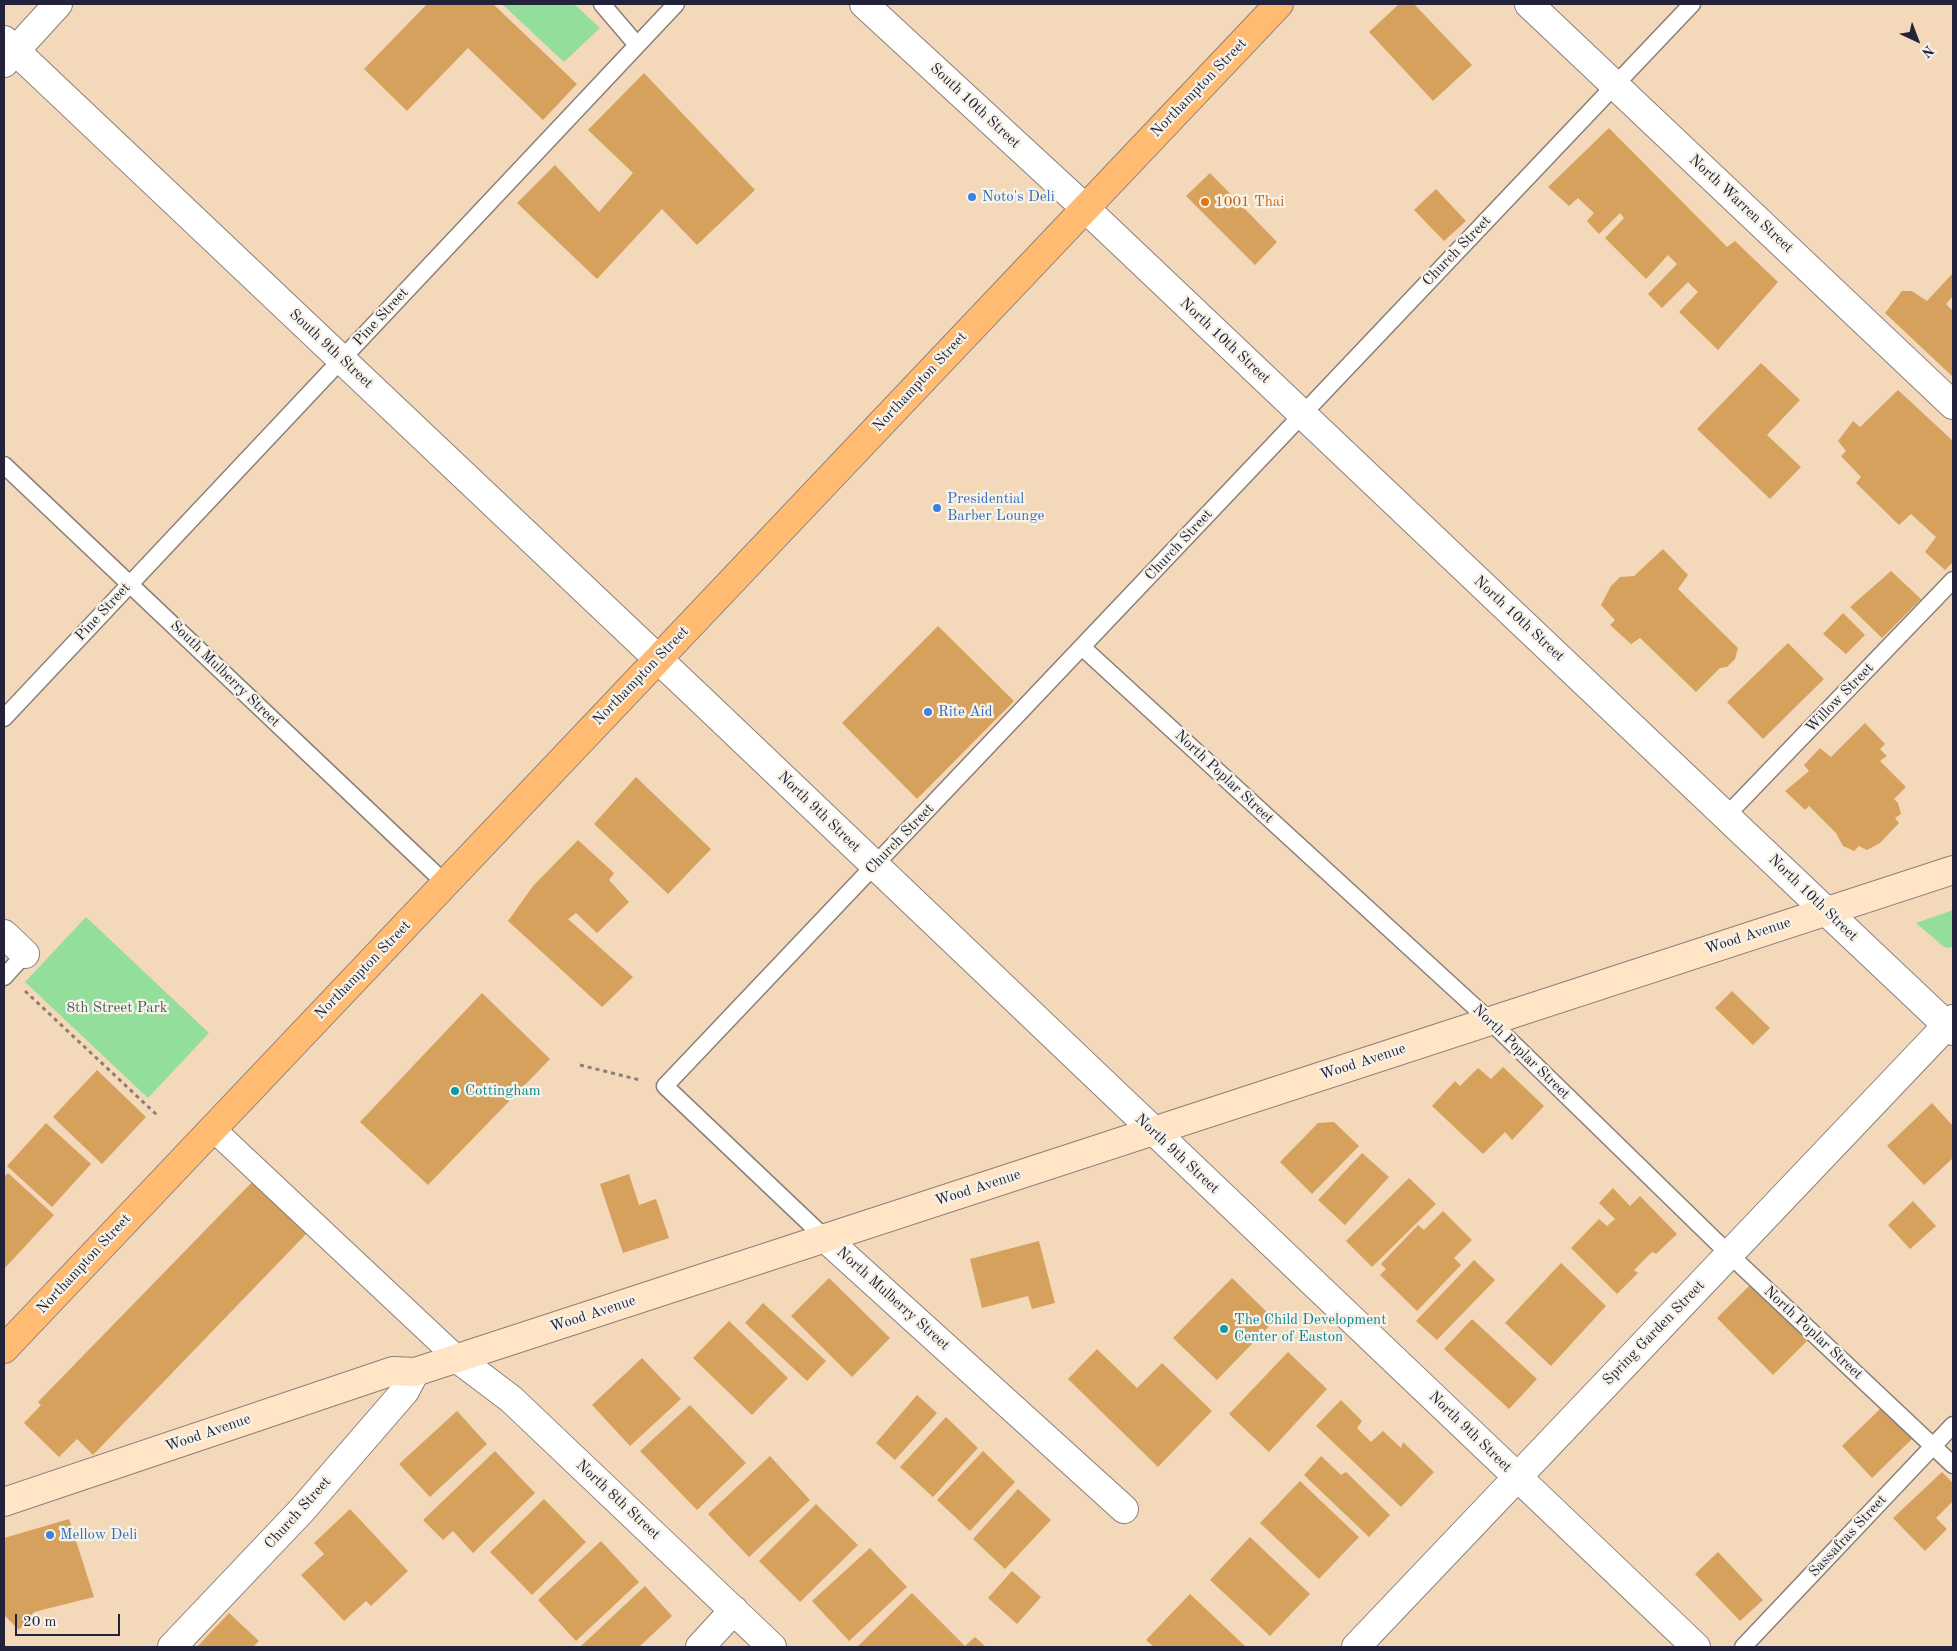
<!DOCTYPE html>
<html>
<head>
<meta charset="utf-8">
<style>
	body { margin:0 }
	#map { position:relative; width:1957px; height:1651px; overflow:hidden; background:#f3d9ba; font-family:"Old Standard TT",serif }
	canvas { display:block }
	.frame { position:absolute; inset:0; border:5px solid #22223b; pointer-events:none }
	.north { position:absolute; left:1892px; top:15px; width:50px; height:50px; -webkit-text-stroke:4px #f7f3e8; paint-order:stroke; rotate:137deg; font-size:14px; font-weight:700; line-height:20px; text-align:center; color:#22223b }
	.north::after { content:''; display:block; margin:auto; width:18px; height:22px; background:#22223b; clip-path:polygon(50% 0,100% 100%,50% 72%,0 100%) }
	.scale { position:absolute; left:15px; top:1614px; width:105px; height:22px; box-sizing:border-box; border:2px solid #22223b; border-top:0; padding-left:6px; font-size:15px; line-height:18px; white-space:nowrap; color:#22223b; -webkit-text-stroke:4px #f7f3e8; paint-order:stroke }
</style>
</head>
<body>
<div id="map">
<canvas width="1957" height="1651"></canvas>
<div class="frame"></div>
<div class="north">N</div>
<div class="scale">20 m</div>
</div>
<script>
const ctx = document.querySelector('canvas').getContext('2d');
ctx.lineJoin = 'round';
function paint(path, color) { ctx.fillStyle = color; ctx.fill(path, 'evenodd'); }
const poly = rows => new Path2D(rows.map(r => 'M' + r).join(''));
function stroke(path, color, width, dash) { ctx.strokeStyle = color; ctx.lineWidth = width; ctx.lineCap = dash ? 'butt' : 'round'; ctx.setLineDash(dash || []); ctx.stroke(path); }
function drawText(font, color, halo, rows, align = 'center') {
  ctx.font = font + ' "Old Standard TT",serif'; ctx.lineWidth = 4.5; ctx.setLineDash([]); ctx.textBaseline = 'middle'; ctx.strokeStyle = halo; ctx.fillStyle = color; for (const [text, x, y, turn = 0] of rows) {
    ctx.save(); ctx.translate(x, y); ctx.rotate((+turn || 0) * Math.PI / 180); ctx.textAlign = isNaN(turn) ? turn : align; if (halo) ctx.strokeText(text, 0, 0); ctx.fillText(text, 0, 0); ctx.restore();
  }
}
paint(poly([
	[502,4,574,4,600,28,564,62],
	[1953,910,1953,946,1949,948,1944,947,1916,923],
	[86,917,209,1033,148,1098,25,982]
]), '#93de9a');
paint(poly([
	[427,4,493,4,577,84,543,120,468,48,407,111,364,69],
	[1399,4,1414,4,1472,65,1433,101,1369,32],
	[644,73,755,190,697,245,662,209,597,279,517,203,555,165,599,212,633,173,588,130],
	[1609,128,1727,247,1735,241,1778,282,1718,350,1679,312,1698,292,1688,282,1662,308,1648,294,1677,264,1668,255,1646,279,1605,238,1624,218,1620,213,1599,234,1587,221,1594,213,1578,198,1569,206,1548,187],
	[1210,173,1277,242,1255,265,1186,196],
	[1436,189,1466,221,1444,241,1414,210],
	[1953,273,1953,296,1946,304,1953,311,1953,377,1885,313,1902,291,1912,291,1927,301],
	[1761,363,1800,400,1767,435,1801,467,1770,499,1697,429],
	[1898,390,1953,441,1953,562,1945,570,1925,552,1936,537,1911,514,1899,525,1856,483,1861,477,1841,456,1846,451,1838,441,1853,421,1860,427],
	[1663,549,1688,575,1678,589,1738,648,1735,659,1727,667,1720,668,1696,692,1640,638,1631,644,1610,625,1615,620,1601,605,1611,586,1620,577,1634,576],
	[1891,571,1921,599,1882,638,1850,607],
	[1843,613,1865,635,1846,654,1823,634],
	[938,626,1014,701,917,799,842,723],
	[1788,643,1824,679,1763,739,1727,702],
	[1865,723,1885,744,1880,749,1887,756,1880,761,1906,787,1894,799,1898,803,1901,814,1895,818,1899,823,1880,843,1867,850,1859,846,1854,851,1843,846,1836,833,1809,806,1805,810,1785,791,1809,771,1804,765,1820,748,1831,757],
	[636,777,711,849,668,894,594,824],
	[578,840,614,873,609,880,629,902,597,933,576,913,568,919,633,977,602,1007,508,921,533,886],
	[1732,991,1770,1028,1753,1045,1715,1008],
	[482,993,550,1059,428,1185,360,1122],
	[1503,1067,1544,1106,1512,1140,1505,1132,1483,1154,1432,1106,1455,1081,1460,1086,1478,1068,1491,1079],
	[97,1070,146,1117,102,1164,53,1117],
	[1932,1103,1953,1126,1953,1158,1924,1185,1887,1146],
	[1334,1122,1359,1146,1312,1194,1280,1162,1318,1123],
	[46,1123,91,1164,52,1207,7,1166],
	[1362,1153,1389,1177,1345,1225,1318,1200],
	[8,1173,54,1215,4,1269,4,1177],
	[629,1174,639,1205,656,1199,669,1238,623,1253,600,1184],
	[1409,1178,1436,1204,1372,1267,1346,1241],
	[255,1179,309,1231,93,1455,77,1439,59,1457,24,1423,41,1405,38,1402],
	[1613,1188,1630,1206,1640,1196,1677,1234,1656,1254,1652,1252,1634,1270,1638,1273,1617,1294,1571,1248,1599,1219,1607,1226,1615,1219,1599,1203],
	[1913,1201,1936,1226,1910,1249,1888,1225],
	[1443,1211,1472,1240,1454,1258,1461,1265,1417,1311,1380,1275,1386,1269,1381,1264,1418,1225,1424,1230],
	[1039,1241,1055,1303,1032,1309,1028,1296,982,1308,970,1259],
	[1474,1260,1495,1280,1437,1340,1416,1321],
	[1561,1263,1606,1306,1551,1366,1505,1323],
	[829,1278,890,1338,852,1377,791,1316],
	[1232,1278,1275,1320,1217,1380,1173,1338],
	[1753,1282,1809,1339,1773,1375,1717,1318],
	[763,1303,826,1361,807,1381,745,1323],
	[1472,1319,1537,1379,1509,1409,1444,1349],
	[729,1321,788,1378,752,1415,693,1358],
	[1097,1349,1137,1388,1162,1363,1212,1411,1158,1467,1068,1379],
	[1288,1352,1327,1389,1269,1452,1229,1414],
	[642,1358,681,1399,630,1446,592,1405],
	[917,1395,937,1413,895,1460,876,1443],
	[1341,1400,1362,1421,1357,1428,1371,1442,1383,1431,1401,1448,1403,1442,1434,1472,1401,1507,1316,1426],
	[690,1405,746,1463,697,1510,640,1451],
	[1881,1408,1912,1439,1872,1478,1842,1446],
	[457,1411,487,1444,430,1497,399,1464],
	[946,1417,978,1448,933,1497,900,1467],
	[495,1451,535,1493,473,1553,453,1531,443,1540,423,1520],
	[983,1451,1015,1482,970,1531,937,1500],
	[770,1456,810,1500,749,1557,708,1514],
	[1321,1456,1341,1475,1346,1472,1390,1515,1369,1537,1304,1475],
	[1942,1472,1953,1483,1953,1501,1936,1518,1947,1529,1925,1551,1893,1518],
	[1300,1481,1359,1537,1319,1579,1260,1523],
	[1018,1489,1051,1520,1005,1569,973,1539],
	[544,1499,586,1542,532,1595,490,1552],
	[816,1504,858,1545,800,1602,759,1561],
	[350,1509,408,1571,371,1606,366,1601,344,1621,301,1575,324,1554,314,1543],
	[69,1519,94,1597,34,1612,19,1630,4,1615,4,1538],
	[1250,1537,1310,1594,1270,1636,1210,1580],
	[601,1541,639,1582,576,1641,538,1600],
	[870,1548,907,1587,849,1641,812,1601],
	[1718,1552,1763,1600,1740,1621,1695,1574],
	[1012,1571,1041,1597,1017,1624,988,1598],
	[645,1586,672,1616,639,1647,580,1647],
	[912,1593,965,1646,975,1637,986,1647,857,1647],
	[1190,1594,1246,1647,1154,1647,1146,1640],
	[229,1613,259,1641,253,1647,197,1647]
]), '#d5a15d');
const service = poly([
	[602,4,637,45],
	[4,465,445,883],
	[1082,647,1489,1020,1729,1254,1953,1465],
	[4,718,676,4],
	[1726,816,1953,580],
	[4,977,25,954],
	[825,1238,665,1086,1692,4],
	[1743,1647,1953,1425]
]);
const pedestrian = poly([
	[213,1129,458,1359]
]);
const minor = poly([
	[1529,4,1953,405],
	[4,40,695,694,1696,1647],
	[4,63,58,4],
	[1826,911,1953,1031],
	[4,934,25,954],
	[825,1238,1124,1509],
	[458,1359,511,1399,772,1647],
	[700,1647,734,1610],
	[1356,1647,1953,1019]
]);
const tertiary = poly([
	[864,4,1085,208,1826,911],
	[172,1647,302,1510,405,1391,415,1372]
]);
const secondary = poly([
	[4,1502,393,1371,415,1372,1953,870]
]);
const primary = poly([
	[4,1349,1279,4]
]);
stroke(service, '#8a7e7a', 19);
stroke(pedestrian, '#8a7e7a', 26);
stroke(minor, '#8a7e7a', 30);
stroke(tertiary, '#8a7e7a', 30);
stroke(secondary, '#8a7e7a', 30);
stroke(primary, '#8a7e7a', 30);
stroke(poly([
	[25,991,157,1115],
	[580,1065,640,1080]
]), '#8a7e7a', 3, [4, 4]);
stroke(service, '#fff', 16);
stroke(pedestrian, '#fff', 24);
stroke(minor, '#fff', 28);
stroke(tertiary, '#fff', 28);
stroke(secondary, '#ffe4c6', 28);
stroke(primary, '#ffbb71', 28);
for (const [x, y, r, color] of [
	[972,197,5,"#3f7fe0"],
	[1205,202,5,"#e8710a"],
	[937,508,5,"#3f7fe0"],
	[928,712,5,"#3f7fe0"],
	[455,1091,5,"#0f9aa8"],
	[1224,1329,5,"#0f9aa8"],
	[50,1535,5,"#3f7fe0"]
]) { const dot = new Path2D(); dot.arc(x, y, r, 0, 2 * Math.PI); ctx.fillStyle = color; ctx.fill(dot); stroke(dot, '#f7f3e8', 2); }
drawText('15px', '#22223b', '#f7f3e8', [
	["Northampton Street",1199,88,-46],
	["South 10th Street",975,106,43],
	["North Warren Street",1741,204,43],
	["Church Street",1457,251,-46],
	["Pine Street",381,317,-47],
	["North 10th Street",1225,341,43],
	["South 9th Street",331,349,43],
	["Northampton Street",920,382,-47],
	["Church Street",1179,545,-47],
	["Pine Street",103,612,-47],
	["North 10th Street",1519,619,43],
	["South Mulberry Street",225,674,44],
	["Northampton Street",641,676,-46],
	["Willow Street",1840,698,-46],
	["North Poplar Street",1224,777,43],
	["North 9th Street",819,812,44],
	["Church Street",900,839,-46],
	["North 10th Street",1813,898,44],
	["Wood Avenue",1748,936,-18],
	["Northampton Street",363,970,-46],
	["North Poplar Street",1521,1052,44],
	["Wood Avenue",1363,1062,-18],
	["North 9th Street",1177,1154,43],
	["Wood Avenue",978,1188,-18],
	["Northampton Street",84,1264,-47],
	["North Mulberry Street",893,1299,42],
	["Wood Avenue",593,1314,-18],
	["Spring Garden Street",1654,1333,-46],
	["North Poplar Street",1813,1333,43],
	["North 9th Street",1470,1432,44],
	["Wood Avenue",208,1433,-19],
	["North 8th Street",618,1500,43],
	["Church Street",298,1513,-48],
	["Sassafras Street",1848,1536,-47]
]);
drawText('15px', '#366cbe', '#f7f3e8', [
	["Noto's Deli",982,197],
	["Presidential",947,499],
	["Barber Lounge",947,516],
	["Rite Aid",938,712],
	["Mellow Deli",60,1535]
], 'left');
drawText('15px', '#c56008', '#f7f3e8', [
	["1001 Thai",1215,202]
], 'left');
drawText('15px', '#445a58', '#f7f3e8', [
	["8th Street Park",117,1008]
]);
drawText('15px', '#0d838f', '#f7f3e8', [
	["Cottingham",465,1091],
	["The Child Development",1234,1320],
	["Center of Easton",1234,1337]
], 'left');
</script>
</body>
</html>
